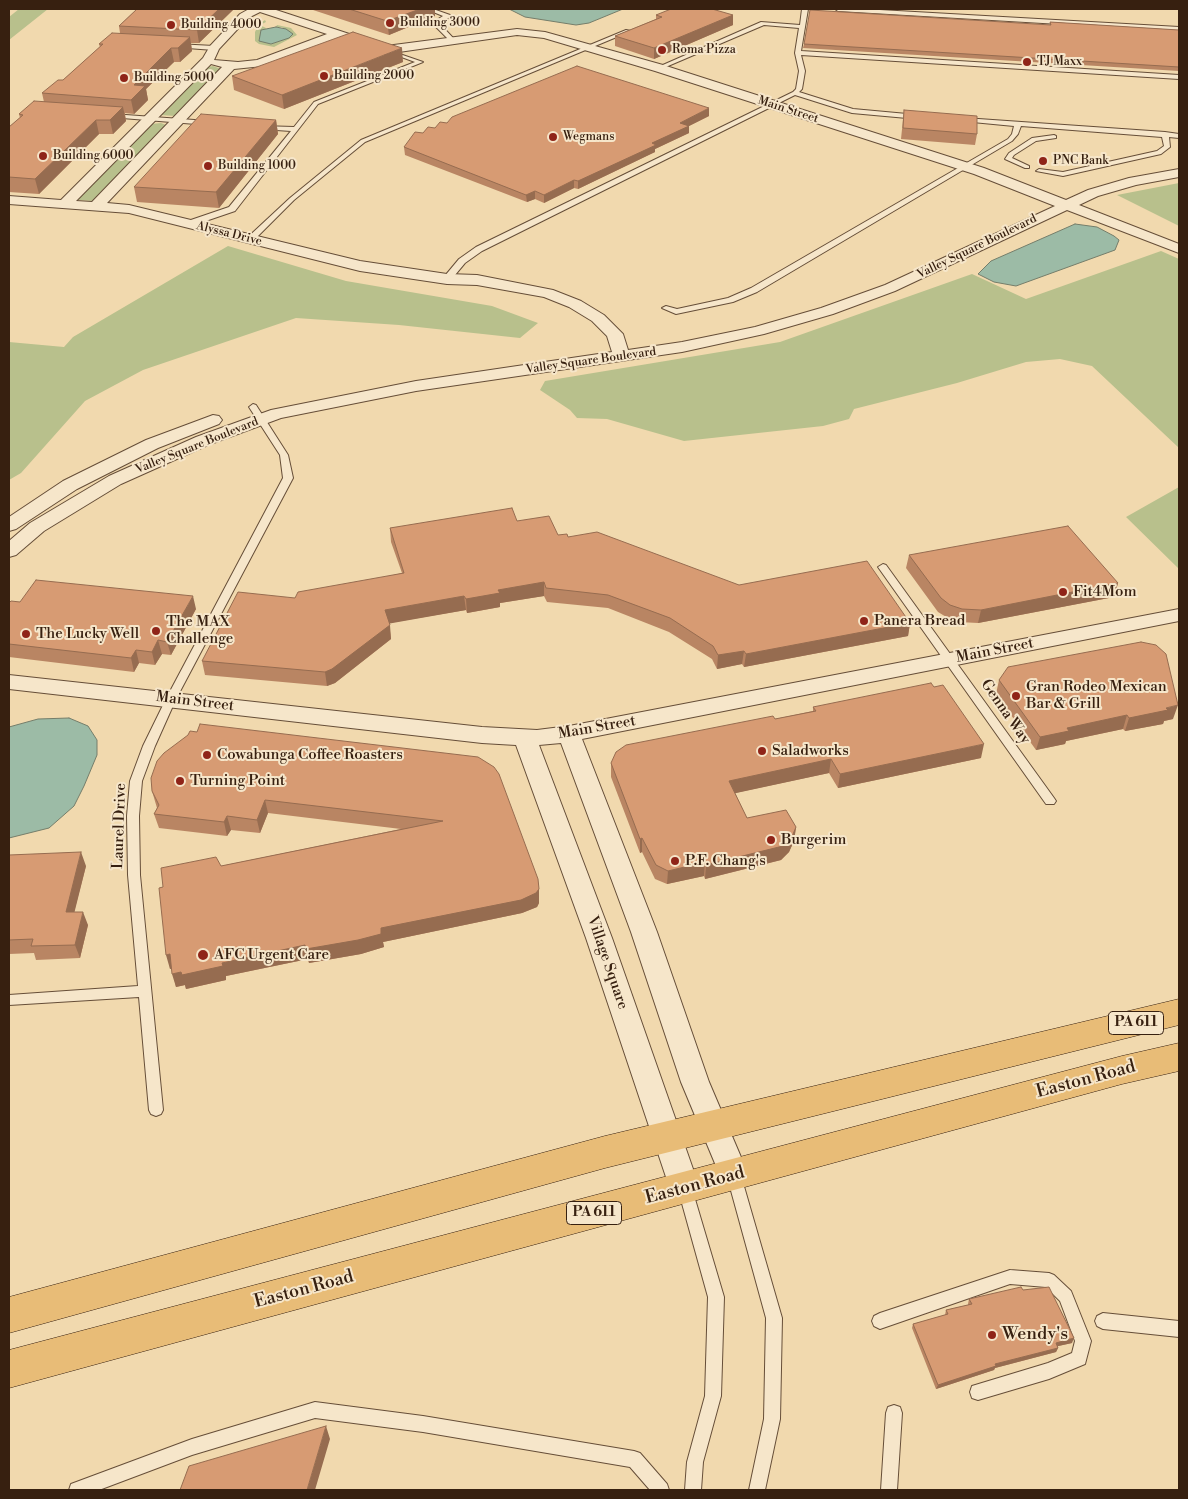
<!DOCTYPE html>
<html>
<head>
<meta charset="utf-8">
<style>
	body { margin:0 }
	#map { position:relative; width:1188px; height:1499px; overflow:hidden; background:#f1d9ae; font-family:"Libre Bodoni",serif }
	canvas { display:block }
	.frame { position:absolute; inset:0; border:10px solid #372010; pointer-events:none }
</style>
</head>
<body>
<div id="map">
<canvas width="1188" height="1499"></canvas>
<div class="frame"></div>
</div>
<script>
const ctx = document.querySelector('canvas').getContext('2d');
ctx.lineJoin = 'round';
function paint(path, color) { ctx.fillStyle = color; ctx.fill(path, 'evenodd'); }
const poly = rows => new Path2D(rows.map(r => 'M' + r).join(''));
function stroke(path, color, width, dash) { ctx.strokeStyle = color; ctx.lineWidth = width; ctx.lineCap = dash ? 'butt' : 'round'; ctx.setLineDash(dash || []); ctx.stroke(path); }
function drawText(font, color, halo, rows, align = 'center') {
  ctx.font = font + ' "Libre Bodoni",serif'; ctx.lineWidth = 4; ctx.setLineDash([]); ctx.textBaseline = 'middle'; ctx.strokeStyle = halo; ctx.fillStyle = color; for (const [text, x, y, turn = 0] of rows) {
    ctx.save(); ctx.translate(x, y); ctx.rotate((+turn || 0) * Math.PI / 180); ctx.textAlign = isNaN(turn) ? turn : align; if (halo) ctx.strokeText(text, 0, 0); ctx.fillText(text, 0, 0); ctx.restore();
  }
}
paint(poly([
	[19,9,48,9,9,40,9,17],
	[265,20,266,22,260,25,266,28,259,40,271,44,291,36,282,27,276,27,277,25,291,28,297,35,274,47,259,44,255,41,255,32,259,24],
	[213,66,221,69,175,116,160,115,208,67],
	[161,123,166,125,93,201,79,200,78,198,151,124],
	[1179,183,1179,226,1117,195],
	[228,246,346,281,492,306,538,323,520,338,399,325,296,318,143,370,85,401,21,473,9,480,9,342,64,347,73,337],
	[1161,251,1179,259,1179,448,1092,366,1060,359,1026,362,957,383,854,409,849,419,823,426,684,441,607,419,577,418,570,410,540,390,545,381,780,342,972,274,1026,299],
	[1179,487,1179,569,1126,517]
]), '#b8c08c');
const water = poly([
	[509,9,623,9,589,23,576,25,525,17,509,9],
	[276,27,286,29,293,34,289,38,271,44,259,41,261,30,276,27],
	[1075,224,1097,227,1114,236,1119,240,1115,250,1016,286,994,282,978,274,991,261,1075,224],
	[69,718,88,726,97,740,97,755,84,786,74,806,49,828,9,838,9,727,38,719,69,718]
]);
paint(water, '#9cbba6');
stroke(water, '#747d6a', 1);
const service = poly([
	[426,9,433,9,450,15,450,17,439,23,455,40,455,42,451,42,432,23,443,16,426,9],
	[802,9,808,9,801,51,1179,75,1179,79,801,55,805,71,802,89,799,92,853,109,918,115,921,117,918,119,852,113,795,95,482,251,465,263,450,281,444,281,444,277,459,259,476,247,793,92,796,89,799,71,795,53,799,28,764,25,661,69,656,68,761,22,800,25,802,9],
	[835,9,862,9,1179,27,1179,31,838,11,835,9],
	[626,30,631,31,365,142,294,200,254,240,247,238,290,198,361,140,626,30],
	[176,44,214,46,217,48,214,50,174,47,176,44],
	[388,50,423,62,318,104,235,211,191,226,185,226,185,222,229,207,291,131,262,129,259,127,260,126,294,127,314,102,415,62,388,52,388,50],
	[112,114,208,121,211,123,208,125,110,117,110,115,112,114],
	[964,118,1165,132,1179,134,1179,138,1169,137,1170,147,1161,154,1063,176,1036,171,1039,169,1063,172,1157,151,1164,146,1162,137,1021,126,1018,134,1012,141,757,292,733,302,676,314,662,308,666,306,677,309,728,298,751,288,1008,139,1012,134,1014,126,962,121,962,119,964,118],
	[1054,135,1056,136,1056,138,1036,141,1014,155,1012,158,1029,166,1029,168,1025,168,1005,159,1009,153,1032,138,1054,135],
	[253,404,256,405,288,455,293,478,176,699,155,746,142,781,139,816,140,875,163,1110,161,1114,156,1116,151,1114,149,1110,139,997,9,1005,9,995,138,986,128,875,127,816,130,781,143,746,166,699,283,478,280,455,249,407,253,404],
	[883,564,886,565,1054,798,1056,801,1054,804,1046,804,878,567,883,564],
	[734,1169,739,1171,741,1176,782,1318,780,1419,765,1490,749,1490,764,1419,766,1318,727,1176,729,1171,734,1169],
	[685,1182,690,1184,692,1189,724,1297,721,1396,703,1462,701,1490,685,1490,687,1462,705,1396,708,1297,678,1189,680,1184,685,1182],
	[1010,1270,1049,1273,1054,1275,1071,1291,1091,1341,1085,1364,1049,1379,978,1400,972,1398,970,1392,972,1386,1048,1363,1072,1353,1075,1341,1060,1301,1046,1287,1010,1284,880,1329,874,1326,872,1321,874,1316,880,1313,1010,1270],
	[1103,1313,1179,1321,1179,1337,1103,1329,1097,1326,1095,1321,1097,1316,1103,1313],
	[315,1402,423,1416,634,1451,640,1453,667,1484,669,1490,650,1490,630,1467,423,1432,315,1418,192,1455,99,1490,69,1490,71,1484,192,1439,315,1402],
	[894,1405,900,1407,902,1413,897,1490,881,1490,886,1413,888,1407,894,1405]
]);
const minor = poly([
	[249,9,273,9,386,46,517,29,545,32,663,65,984,168,1066,200,1088,190,1129,178,1179,169,1179,177,1136,185,1098,196,1079,205,1179,244,1179,253,1067,210,895,291,833,314,764,334,682,352,416,391,281,418,208,445,121,484,44,531,16,555,9,557,9,541,30,523,109,476,196,437,271,410,416,381,612,352,607,336,592,321,569,307,544,297,477,285,447,284,360,271,129,213,9,204,9,196,61,200,203,58,210,46,240,14,249,9],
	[260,12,327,34,257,60,238,62,214,60,219,49,248,18,260,12],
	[517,35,544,38,655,71,974,174,1055,206,885,285,821,308,755,327,682,342,628,350,623,334,604,315,581,301,553,290,477,275,447,274,360,261,129,205,107,203,234,69,263,66,338,38,385,54,517,35],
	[211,64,222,67,92,202,76,201,211,64],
	[213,415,219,416,222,420,219,424,158,448,77,489,16,529,9,531,9,517,63,481,146,440,213,415],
	[1179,609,1179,621,582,739,657,932,709,1082,749,1176,744,1185,734,1189,724,1185,681,1082,631,932,561,743,539,745,612,938,700,1189,695,1198,685,1202,675,1198,670,1189,586,938,516,745,482,743,9,689,9,675,482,727,537,730,569,726,1179,609]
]);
const trunk = poly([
	[1179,999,1179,1025,605,1168,9,1333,9,1297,605,1136,1179,999],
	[1179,1043,1179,1071,1122,1084,9,1388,9,1350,1122,1056,1179,1043]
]);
stroke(service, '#664e38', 2);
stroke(minor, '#664e38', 2);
stroke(trunk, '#372010', 1);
paint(service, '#f6e6ca');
paint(minor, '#f6e6ca');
paint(trunk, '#e8bc77');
paint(poly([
	[137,9,234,9,199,43,191,43,192,51,180,62,174,62,146,89,148,100,134,114,125,113,126,121,113,134,99,134,39,194,9,192,9,127,20,118,19,114,44,102,42,93,63,80,100,47,99,44,120,33,119,26],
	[310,9,435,9,435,16,389,35],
	[656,15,733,15,733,25,654,59,615,46,615,36,656,19],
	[1050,22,1179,30,1179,71,803,48,804,44,1050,25],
	[403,62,284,109,234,90,232,76],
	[904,110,977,134,975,145,901,139],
	[709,116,689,126,689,133,655,149,655,152,578,189,574,188,544,203,535,199,527,202,405,155,404,147,423,133,447,123],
	[276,120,278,134,219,208,137,202,134,187],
	[517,521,558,535,568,537,739,585,910,623,908,636,744,667,742,664,717,669,712,659,669,632,608,608,547,602,544,596,500,603,500,607,467,613,466,610,389,623,391,639,335,683,327,686,205,675,202,661,295,598,402,573,391,542,390,528],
	[909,555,1118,583,1114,597,978,623,959,622,948,618,938,612,906,568],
	[20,602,196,609,171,655,162,654,155,665,139,663,134,672,9,657,9,603],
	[999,680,1173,719,1164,721,1163,724,1125,731,1123,729,1066,741,1065,744,1036,750,996,694],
	[813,707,981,758,838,788,829,773,735,793,747,818,796,827,794,841,789,852,781,860,705,879,704,876,667,884,655,879,642,852,640,853,611,777,611,763,775,719,813,711],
	[478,757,539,903,537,907,522,913,383,942,384,947,361,954,309,963,308,959,226,976,226,980,186,989,185,985,176,987,172,968,170,969,163,887,221,866,401,829,268,813,260,833,231,830,227,836,159,828,154,814,157,808,152,791],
	[9,855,86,866,74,912,88,925,80,958,36,960,34,953,9,954],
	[1023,1290,1072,1343,1058,1346,1058,1348,1056,1352,995,1368,994,1370,936,1389,912,1328,913,1324,945,1315,946,1310,968,1305,968,1304,969,1299]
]), '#b98563');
paint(poly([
	[219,9,234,9,199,43,197,30],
	[420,9,435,9,435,16,389,35,387,21],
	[733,15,733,25,654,59,654,48],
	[190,37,192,51,180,62,178,48],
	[171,48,174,62,146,89,148,100,134,114,131,100,134,85],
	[402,48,403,62,284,109,282,95],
	[123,107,126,121,113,134,110,120],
	[709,108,709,116,683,129,689,126,689,133,655,149,655,152,578,189,578,181,652,143,680,123],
	[96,120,99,134,39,194,35,179],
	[276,120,278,134,219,208,216,192],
	[574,180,574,188,544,203,544,195],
	[535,191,535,199,527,202,526,195],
	[544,582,544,596,500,603,500,607,467,613,466,599,498,590],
	[1118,583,1114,597,978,623,981,610],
	[193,596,196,609,171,655,167,642],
	[464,596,466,610,387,624,385,610],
	[910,623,908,636,744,667,746,654],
	[390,625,391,639,335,683,327,686,325,672],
	[158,640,162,654,155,665,152,652],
	[136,650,139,663,134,672,131,658],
	[744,651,742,664,717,669,718,655],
	[1178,705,1173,719,1164,721,1163,724,1125,731,1129,718],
	[1127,715,1123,729,1066,741,1065,744,1036,750,1040,737,1067,728],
	[984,744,981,758,838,788,840,774],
	[831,759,829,773,727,795,729,781],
	[265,800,268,813,260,833,257,820],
	[227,816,231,830,227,836,224,822],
	[796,827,794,841,789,852,781,860,705,879,706,865],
	[642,838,642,852,640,853,640,839],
	[81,852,86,866,71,926,66,912],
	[705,862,704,876,667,884,668,871],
	[539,889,539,903,537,907,522,913,383,942,384,947,361,954,309,963,306,949,381,928],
	[83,912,88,925,80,958,75,945],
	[305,945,308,959,226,976,226,980,186,989,185,985,176,987,172,974],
	[170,954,174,968,170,969,166,955],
	[1074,1338,1072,1343,1054,1347,1056,1343],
	[1058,1348,1056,1352,995,1368,994,1370,936,1389,938,1385,995,1364],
	[326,1426,330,1439,315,1490,307,1490]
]), '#966c50');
const building = poly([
	[137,9,219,9,197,30,119,26,137,9],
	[349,9,420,9,387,21,349,9],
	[671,9,712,9,733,15,654,48,615,36,662,17,656,15,671,9],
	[810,10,1051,25,1050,22,1179,30,1179,67,804,44,810,10],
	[353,32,402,48,282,95,232,76,353,32],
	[112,33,190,37,178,48,171,48,134,85,145,86,131,100,42,93,58,80,63,80,103,44,99,44,112,33],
	[577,66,709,108,680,123,689,126,652,143,656,145,578,181,574,180,544,195,535,191,526,195,404,147,415,132,423,133,428,127,435,128,440,122,447,123,452,117,577,66],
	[34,101,123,107,110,120,96,120,35,179,9,177,9,127,23,115,19,114,34,101],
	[904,110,977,116,977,134,903,128,904,110],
	[201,114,276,120,216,192,134,187,201,114],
	[512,508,517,521,549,516,558,535,567,534,568,537,597,532,739,585,867,561,910,623,746,654,744,651,718,655,713,646,670,618,608,595,546,588,544,582,498,590,500,593,466,599,464,596,385,610,390,625,332,669,325,672,202,661,238,592,295,598,298,592,404,573,390,528,512,508],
	[1068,526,1118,583,981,610,962,609,950,605,941,598,909,555,1068,526],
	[36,580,193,596,167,642,158,640,152,652,136,650,131,658,9,644,9,603,11,601,20,602,36,580],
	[1141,642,1156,645,1166,654,1178,705,1166,708,1168,710,1129,718,1127,715,1067,728,1069,731,1040,737,999,680,1008,667,1141,642],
	[931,683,934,687,943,685,984,744,840,774,831,759,729,781,747,818,786,810,796,827,791,839,783,846,706,865,705,862,668,871,656,865,642,838,640,839,611,763,616,752,626,745,773,716,775,719,816,711,813,707,931,683],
	[200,724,478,757,494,767,499,774,538,879,539,889,536,893,521,900,381,928,381,934,358,940,306,949,305,945,222,963,223,966,182,975,181,972,172,974,170,954,166,955,159,888,163,887,161,868,216,857,221,866,443,821,265,800,257,820,227,816,224,822,154,814,159,805,152,791,151,778,157,761,164,753,188,735,190,731,197,732,200,724],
	[81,852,66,912,83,912,75,945,31,946,33,939,9,940,9,855,81,852],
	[1021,1287,1023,1290,1049,1287,1074,1338,1056,1343,1058,1348,995,1364,996,1366,938,1385,913,1324,948,1314,946,1310,972,1304,969,1299,1021,1287],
	[326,1426,307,1490,180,1490,189,1466,326,1426]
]);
paint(building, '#d79b73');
stroke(building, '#966c50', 1);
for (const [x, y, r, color] of [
	[390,23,5,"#8f2418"],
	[171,25,5,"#8f2418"],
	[662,50,5,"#8f2418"],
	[1027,62,5,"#8f2418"],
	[324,76,5,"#8f2418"],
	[124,78,5,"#8f2418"],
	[553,137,5,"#8f2418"],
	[43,156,5,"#8f2418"],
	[1043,161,5,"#8f2418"],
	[208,166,5,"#8f2418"],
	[1063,592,5,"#8f2418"],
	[864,621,5,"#8f2418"],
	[156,631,5,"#8f2418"],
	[26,634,5,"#8f2418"],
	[1016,696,5,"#8f2418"],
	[762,751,5,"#8f2418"],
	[207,755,5,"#8f2418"],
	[180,781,5,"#8f2418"],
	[771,840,5,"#8f2418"],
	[675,861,5,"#8f2418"],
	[203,955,6,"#8f2418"],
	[992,1335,5,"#8f2418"]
]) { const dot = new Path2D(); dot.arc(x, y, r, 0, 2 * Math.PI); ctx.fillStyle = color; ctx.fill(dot); stroke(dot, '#f6e6ca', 2); }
drawText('12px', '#372010', '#f6e6ca', [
	["Building 3000",400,23],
	["Building 4000",181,25],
	["Roma Pizza",672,50],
	["TJ Maxx",1037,62],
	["Building 2000",334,76],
	["Building 5000",134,78],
	["Wegmans",563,137],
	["Building 6000",53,156],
	["PNC Bank",1053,161],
	["Building 1000",218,166]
], 'left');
drawText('12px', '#372010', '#f6e6ca', [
	["Main Street",788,110,18],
	["Alyssa Drive",229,234,14],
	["Valley Square Boulevard",977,247,-26],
	["Valley Square Boulevard",591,361,-8],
	["Valley Square Boulevard",197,446,-22]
]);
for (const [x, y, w] of [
	[1136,1023,55],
	[594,1213,55]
]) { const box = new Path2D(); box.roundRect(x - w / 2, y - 11.5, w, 23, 4); ctx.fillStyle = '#f6e6ca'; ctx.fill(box); stroke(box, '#372010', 1); }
drawText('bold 14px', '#372010', null, [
	["PA 611",1136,1023],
	["PA 611",594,1213]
]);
drawText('15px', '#372010', '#f6e6ca', [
	["Fit4Mom",1073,592],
	["Panera Bread",874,621],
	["The MAX",166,622],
	["Challenge",166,639],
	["The Lucky Well",36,634],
	["Gran Rodeo Mexican",1026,687],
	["Bar & Grill",1026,704],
	["Saladworks",772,751],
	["Cowabunga Coffee Roasters",217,755],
	["Turning Point",190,781],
	["Burgerim",781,840],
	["P.F. Chang's",685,861],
	["AFC Urgent Care",214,955]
], 'left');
drawText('15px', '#372010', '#f6e6ca', [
	["Main Street",995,651,-11],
	["Main Street",195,702,7],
	["Genna Way",1005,712,55],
	["Main Street",597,728,-10],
	["Laurel Drive",120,826,-88],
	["Village Square",607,963,71]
]);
drawText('18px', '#372010', '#f6e6ca', [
	["Easton Road",1086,1080,-15],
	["Easton Road",695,1186,-15],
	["Easton Road",304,1290,-15]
]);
drawText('18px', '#372010', '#f6e6ca', [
	["Wendy's",1002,1335]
], 'left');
</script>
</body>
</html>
